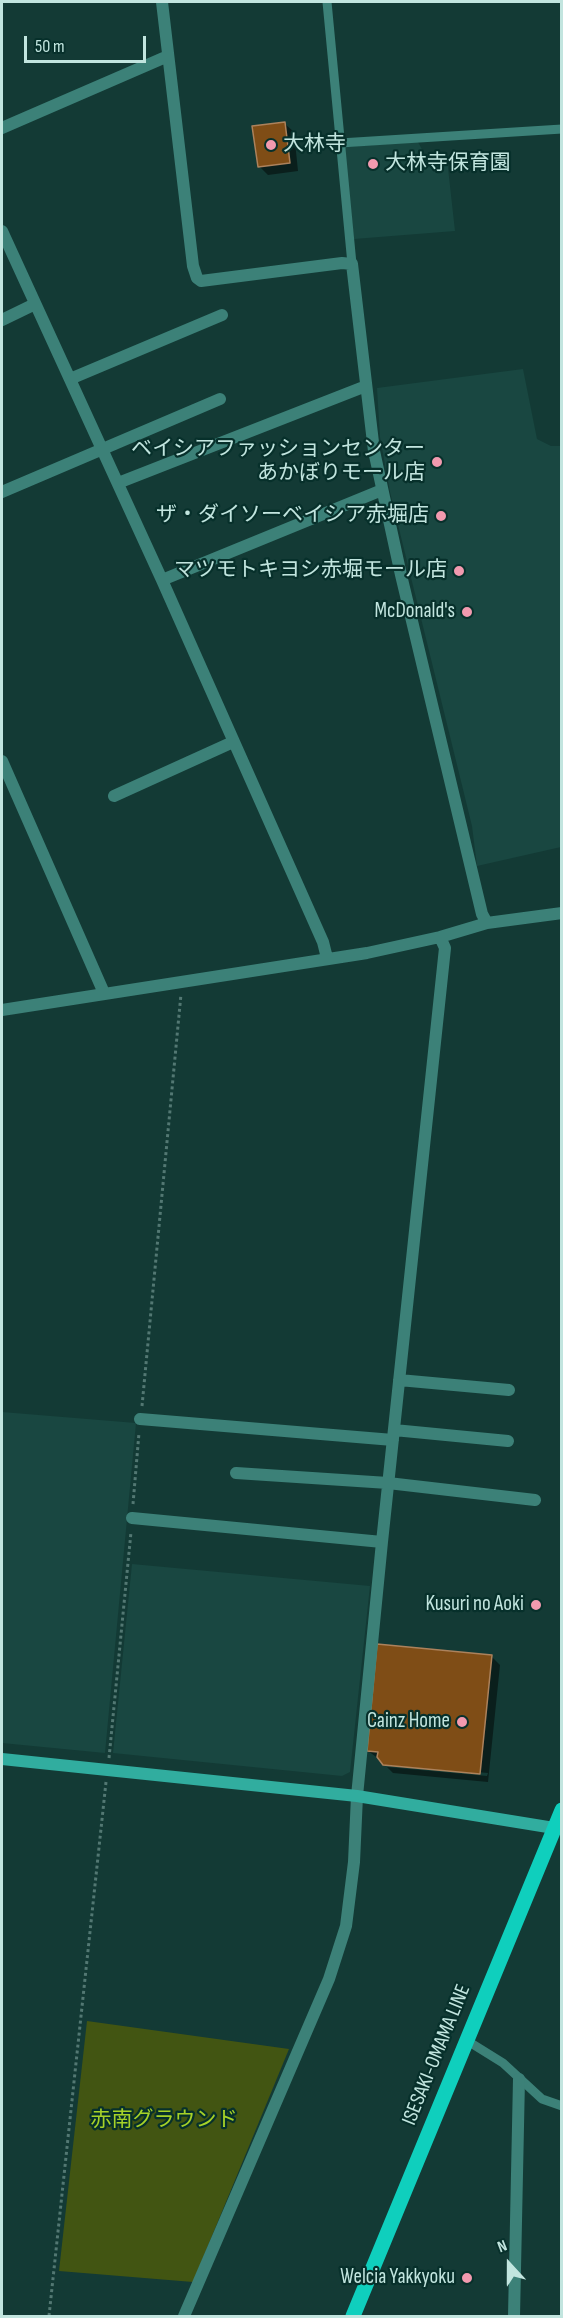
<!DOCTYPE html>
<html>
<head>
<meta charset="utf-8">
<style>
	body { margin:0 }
	#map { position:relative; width:563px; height:2318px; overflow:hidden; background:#133a35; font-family:"Sofia Sans Condensed",sans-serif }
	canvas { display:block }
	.frame { position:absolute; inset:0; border:3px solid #c2e5df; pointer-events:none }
	.north { position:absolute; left:479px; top:2234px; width:60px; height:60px; -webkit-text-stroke:4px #07302b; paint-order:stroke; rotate:339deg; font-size:16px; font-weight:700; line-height:24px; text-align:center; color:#c2e5df }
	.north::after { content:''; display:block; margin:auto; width:21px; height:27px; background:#c2e5df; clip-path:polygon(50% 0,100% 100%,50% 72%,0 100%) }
	.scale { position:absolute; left:24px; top:36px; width:122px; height:27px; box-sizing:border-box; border:3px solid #c2e5df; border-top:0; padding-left:8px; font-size:18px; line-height:21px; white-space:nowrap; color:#c2e5df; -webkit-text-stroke:4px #07302b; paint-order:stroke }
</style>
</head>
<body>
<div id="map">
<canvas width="563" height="2318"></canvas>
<div class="frame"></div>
<div class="north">N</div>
<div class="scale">50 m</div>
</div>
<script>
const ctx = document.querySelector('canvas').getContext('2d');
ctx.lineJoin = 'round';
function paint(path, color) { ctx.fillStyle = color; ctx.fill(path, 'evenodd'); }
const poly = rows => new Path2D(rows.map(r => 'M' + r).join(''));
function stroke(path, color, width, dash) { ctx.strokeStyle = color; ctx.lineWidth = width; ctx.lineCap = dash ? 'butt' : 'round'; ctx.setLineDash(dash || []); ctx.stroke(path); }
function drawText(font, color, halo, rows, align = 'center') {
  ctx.font = font + ' "Sofia Sans Condensed","Noto Sans JP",sans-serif'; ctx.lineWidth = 4.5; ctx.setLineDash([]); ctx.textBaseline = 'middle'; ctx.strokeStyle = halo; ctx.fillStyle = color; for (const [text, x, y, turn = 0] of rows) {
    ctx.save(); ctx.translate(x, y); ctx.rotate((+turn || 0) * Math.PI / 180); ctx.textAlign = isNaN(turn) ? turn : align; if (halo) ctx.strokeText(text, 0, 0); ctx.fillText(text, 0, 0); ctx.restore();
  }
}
paint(poly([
	[418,142,427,159,447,159,455,231,354,239,344,147],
	[523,369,537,439,551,446,561,446,561,847,477,866,472,826,390,492,380,437,377,388],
	[2,1412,136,1423,105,1753,2,1743],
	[132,1564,370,1586,350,1772,342,1776,113,1753]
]), '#194741');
paint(poly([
	[87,2021,289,2049,193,2282,59,2271]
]), '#425512');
paint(poly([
	[285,124,294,132,298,171,268,175,259,166],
	[491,1656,500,1665,488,1782,393,1773,387,1767,487,1776,488,1773,386,1764,368,1751]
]), '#0007');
const building = poly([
	[285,122,290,163,258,167,252,126,285,122],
	[377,1644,492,1655,480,1774,383,1765,377,1757,378,1752,367,1751,377,1644]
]);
paint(building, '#7f4d16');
stroke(building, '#ac825c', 1.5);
stroke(poly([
	[142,1406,181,994],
	[133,1504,139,1433],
	[109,1758,131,1532],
	[49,2316,106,1782]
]), '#537873', 3, [3, 3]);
stroke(poly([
	[327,2,352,264],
	[340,143,562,129],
	[466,2040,503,2063,542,2099,562,2106]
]), '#3c8178', 9);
stroke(poly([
	[162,2,193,266,197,278,201,281,342,263,352,264,374,451,401,575,482,914,487,923],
	[2,128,168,56],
	[2,231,162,580,323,942,327,958],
	[2,320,35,304],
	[70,379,222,315],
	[118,483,366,386],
	[2,492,220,399],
	[162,580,382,490],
	[2,761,104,993],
	[114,796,233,742],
	[2,1010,367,953,440,937,487,923,562,913],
	[399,1380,509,1390],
	[140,1419,393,1440],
	[394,1430,508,1441],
	[236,1473,388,1483,535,1500],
	[132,1518,382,1542],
	[184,2316,329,1979,346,1926,354,1862,357,1796,382,1542,445,948,440,937],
	[514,2316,519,2079]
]), '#3c8178', 12);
stroke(poly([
	[2,1759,357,1796,554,1828]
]), '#31ad9f', 12);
stroke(poly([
	[353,2316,562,1810]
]), '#0fcfbd', 15);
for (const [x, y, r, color] of [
	[271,145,6,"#f29aaf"],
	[373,164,6,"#f29aaf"],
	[437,462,6,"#f29aaf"],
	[441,516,6,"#f29aaf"],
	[459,571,6,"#f29aaf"],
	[467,612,6,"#f29aaf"],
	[536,1605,6,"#f29aaf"],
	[462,1722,6,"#f29aaf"],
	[467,2278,6,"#f29aaf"]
]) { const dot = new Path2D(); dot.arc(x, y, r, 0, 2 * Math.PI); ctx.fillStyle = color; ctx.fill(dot); stroke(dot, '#07302b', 2); }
drawText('21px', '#c2e5df', '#07302b', [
	["大林寺",283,145,"left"],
	["大林寺保育園",385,164,"left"],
	["ベイシアファッションセンター",425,450],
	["あかぼりモール店",425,474],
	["ザ・ダイソーベイシア赤堀店",429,516],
	["マツモトキヨシ赤堀モール店",447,571],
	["McDonald's",455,612],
	["Kusuri no Aoki",524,1605],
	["Cainz Home",450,1722],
	["Welcia Yakkyoku",455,2278]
], 'right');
drawText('21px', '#c2e5df', '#07302b', [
	["ISESAKI-OMAMA LINE",437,2055,-68]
]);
drawText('21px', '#a6d228', '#07302b', [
	["赤南グラウンド",164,2121]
]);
</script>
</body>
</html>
